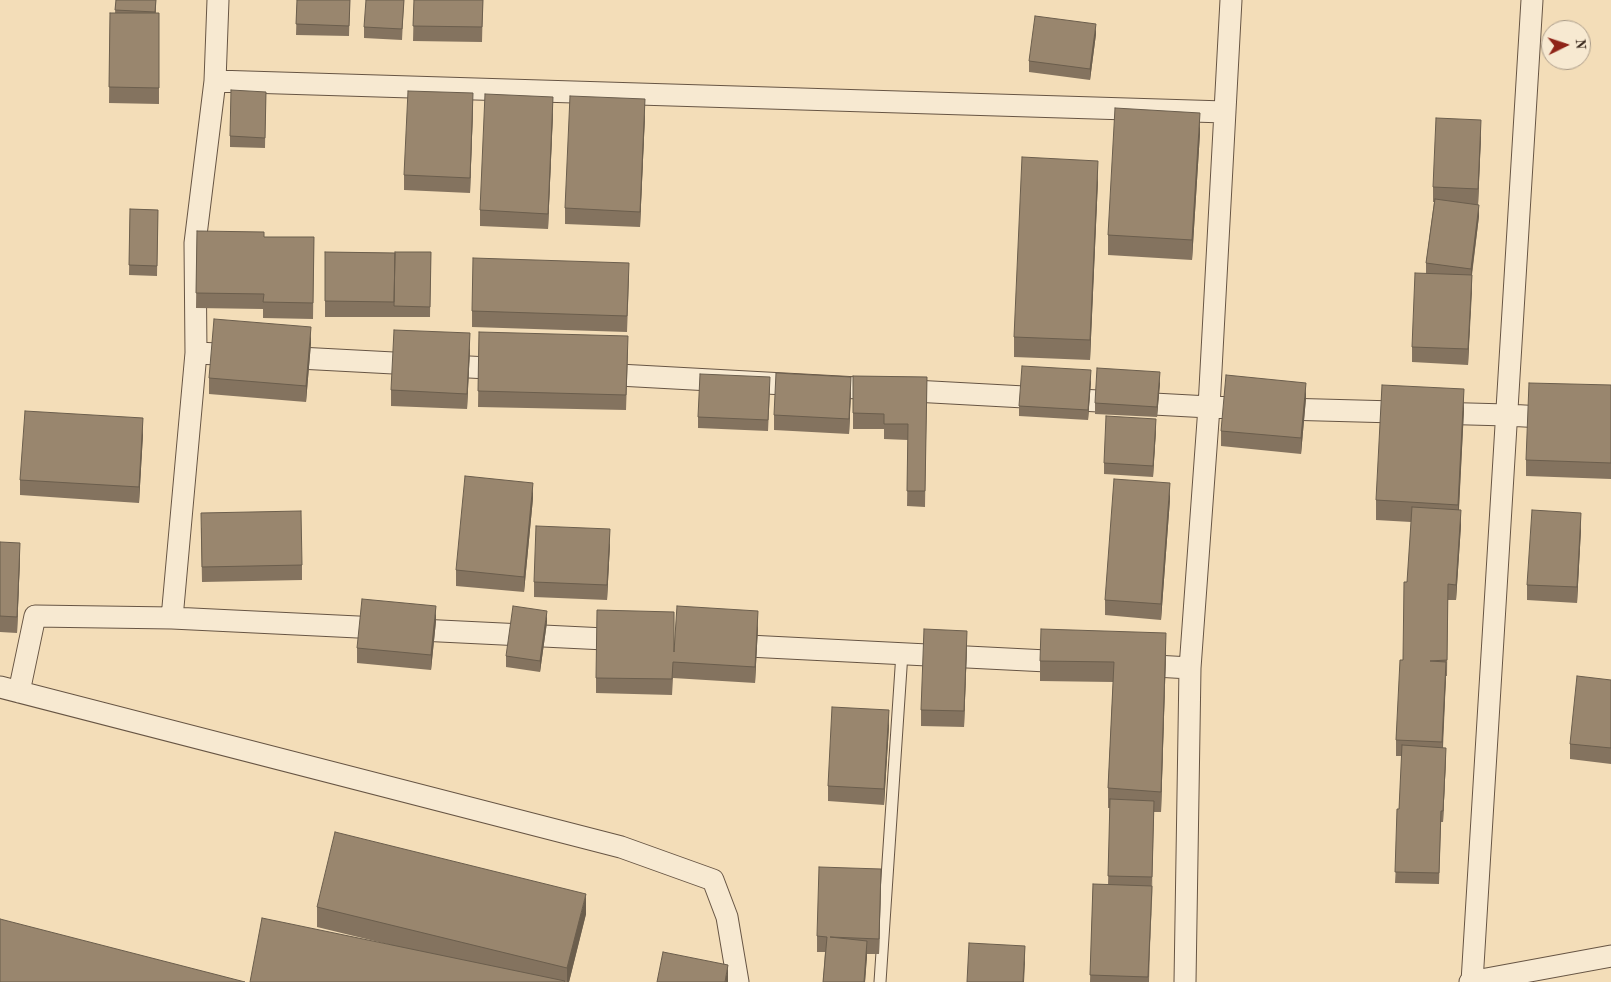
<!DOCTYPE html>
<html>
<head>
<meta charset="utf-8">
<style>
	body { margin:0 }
	#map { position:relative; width:1611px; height:982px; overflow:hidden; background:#f3ddb8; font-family:"Old Standard TT",serif }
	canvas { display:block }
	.north { position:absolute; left:1541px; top:20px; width:50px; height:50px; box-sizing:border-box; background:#f7e9d1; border:1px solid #ab9c89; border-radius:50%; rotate:86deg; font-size:14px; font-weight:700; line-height:20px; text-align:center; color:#38281d }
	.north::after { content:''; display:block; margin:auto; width:18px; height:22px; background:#8f2418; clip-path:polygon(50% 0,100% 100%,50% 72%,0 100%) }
</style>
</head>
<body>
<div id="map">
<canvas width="1611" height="982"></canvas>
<div class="north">N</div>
</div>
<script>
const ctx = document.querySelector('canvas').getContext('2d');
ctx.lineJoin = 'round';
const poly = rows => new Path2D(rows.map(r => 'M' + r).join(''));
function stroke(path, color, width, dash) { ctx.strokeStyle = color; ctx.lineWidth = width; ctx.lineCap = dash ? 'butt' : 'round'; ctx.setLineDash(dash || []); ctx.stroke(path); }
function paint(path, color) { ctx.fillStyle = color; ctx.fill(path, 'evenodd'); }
const service = poly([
	[880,982,902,653]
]);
const minor = poly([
	[215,81,1225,112],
	[196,353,240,355],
	[280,357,507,369],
	[600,374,1209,407,1507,415,1611,421],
	[172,618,196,353,195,243,215,81,218,0],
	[728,645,1067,662],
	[1138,665,1190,668],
	[0,687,621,847,713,880,727,917,738,982],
	[19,692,35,616,172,618,626,640],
	[1185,982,1190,668,1209,407,1231,0],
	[1470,982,1611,956],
	[1472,982,1532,0]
]);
stroke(service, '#675544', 13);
stroke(minor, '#675544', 23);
stroke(service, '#f7e9d1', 11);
stroke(minor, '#f7e9d1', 21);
paint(poly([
	[116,0,156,0,156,13,159,13,159,104,109,103,110,13,115,13],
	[297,0,350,0,349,36,296,35],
	[404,0,402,40,364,38,364,27],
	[414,0,483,0,482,42,413,41],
	[1096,34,1090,80,1029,72,1029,61],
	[266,92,265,148,230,147,230,136],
	[473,109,470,193,404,190,404,175],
	[553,113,548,229,480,226,480,210],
	[645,115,640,227,565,224,565,208],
	[1200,133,1192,260,1108,255,1108,235],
	[1481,136,1478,205,1479,216,1472,275,1468,365,1412,362,1412,347,1426,274,1426,263,1434,202,1433,202,1433,187],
	[1098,180,1090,360,1014,357,1014,337],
	[130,209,158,210,157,276,129,275],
	[197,231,264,237,314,237,313,319,263,318,263,309,196,308],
	[325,252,395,253,431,252,430,317,325,317],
	[629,278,627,332,472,327,472,311],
	[479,332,628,352,626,410,478,407],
	[311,343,306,402,209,394,209,378],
	[470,349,467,409,391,406,391,390],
	[853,376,927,377,925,507,907,506,908,440,884,439,884,429,853,429],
	[1091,381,1088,420,1019,416,1019,406],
	[1160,383,1157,417,1095,414,1095,403],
	[1611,385,1611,479,1526,476,1526,460],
	[770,388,768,431,698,428,698,417],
	[851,392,849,434,774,430,774,415],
	[1306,398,1301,454,1221,446,1221,431],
	[1464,409,1459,510,1461,525,1456,600,1448,600,1447,676,1446,676,1443,748,1446,758,1443,822,1441,822,1439,884,1395,883,1402,756,1396,756,1396,740,1403,660,1411,522,1376,520,1376,500],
	[1156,430,1153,477,1104,474,1104,463],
	[143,434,139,503,20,495,20,480],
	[533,498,524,592,456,586,456,570],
	[1170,499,1161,620,1105,615,1105,600],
	[201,528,302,565,302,580,202,582],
	[1581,529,1577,603,1527,600,1527,585],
	[0,542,20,558,17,633,0,632],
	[610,544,607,600,534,597,534,582],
	[436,621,431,670,357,663,357,648],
	[547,622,540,672,506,667,506,656],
	[758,627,755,683,673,678,672,695,596,693,596,678,674,651],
	[967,646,964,727,921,726,921,710],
	[1166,653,1161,812,1154,812,1149,982,1090,982,1093,884,1108,885,1110,808,1108,808,1108,788,1113,682,1040,681,1040,661],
	[1611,680,1611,764,1570,759,1570,744],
	[889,726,884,805,828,801,828,786],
	[881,884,879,954,867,954,865,982,823,982,825,952,817,952,817,936],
	[317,907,586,914,569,982,250,982,391,945,317,927]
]), '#84735f');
paint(poly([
	[1096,24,1096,34,1090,80,1090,69],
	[473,93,473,109,470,193,470,178],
	[553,97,553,113,548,229,548,214],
	[645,99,645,115,640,227,640,212],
	[1200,113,1200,133,1192,260,1192,240],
	[1481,120,1481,136,1478,205,1478,189],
	[1098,161,1098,180,1090,360,1090,340],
	[1479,205,1479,216,1471,280,1471,269],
	[1472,275,1472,291,1468,365,1468,349],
	[311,327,311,343,306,402,306,386],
	[470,333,470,349,467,409,467,394],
	[1091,370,1091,381,1088,420,1088,410],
	[1160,372,1160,383,1157,417,1157,407],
	[851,377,851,392,849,434,849,419],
	[1306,383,1306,398,1301,454,1301,438],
	[1464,389,1464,409,1458,525,1458,505],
	[143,418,143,434,139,503,139,487],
	[1156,419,1156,430,1153,477,1153,466],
	[533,483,533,498,524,592,524,577],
	[1170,483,1170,499,1161,620,1161,604],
	[1461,510,1461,525,1456,600,1456,585],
	[1581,513,1581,529,1577,603,1577,587],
	[610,529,610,544,607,600,607,585],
	[20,543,20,558,17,633,17,617],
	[436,606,436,621,431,670,431,655],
	[547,611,547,622,540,672,540,661],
	[758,611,758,627,755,683,755,667],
	[967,631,967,646,964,727,964,711],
	[1166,633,1166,653,1161,812,1161,792],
	[1446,662,1446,677,1442,758,1442,742],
	[889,710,889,726,884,805,884,789],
	[1446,748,1446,758,1443,822,1443,811],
	[1154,801,1152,902,1148,982,1152,892],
	[881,869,881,884,879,954,879,939],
	[586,894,586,914,569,982,567,982,567,968],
	[867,941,867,957,865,982,864,982],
	[1025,946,1025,962,1024,982,1023,982],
	[728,965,728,982,725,982]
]), '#6b5e4d');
const building = poly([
	[116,0,156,0,155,12,115,10,116,0],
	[297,0,350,0,349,26,296,24,297,0],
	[366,0,404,0,402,29,364,27,366,0],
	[414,0,483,0,482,27,413,26,414,0],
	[110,13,159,13,159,88,109,87,110,13],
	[1035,16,1096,24,1090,69,1029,61,1035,16],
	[231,90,266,92,265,138,230,136,231,90],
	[408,91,473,93,470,178,404,175,408,91],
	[485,94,553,97,548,214,480,210,485,94],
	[570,96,645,99,640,212,565,208,570,96],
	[1115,108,1200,113,1192,240,1108,235,1115,108],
	[1436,118,1481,120,1478,189,1433,187,1436,118],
	[1022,157,1098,161,1090,340,1014,337,1022,157],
	[1435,199,1479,205,1471,269,1426,263,1435,199],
	[130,209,158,210,157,266,129,265,130,209],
	[197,231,264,232,264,237,314,237,313,303,263,302,264,294,196,293,197,231],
	[325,252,395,253,394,302,325,301,325,252],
	[395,252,431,252,430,307,394,306,395,252],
	[473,258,629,263,627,316,472,311,473,258],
	[1415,273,1472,275,1468,349,1412,347,1415,273],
	[214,319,311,327,306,386,209,378,214,319],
	[394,330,470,333,467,394,391,390,394,330],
	[479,332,628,336,626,395,478,391,479,332],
	[1022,366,1091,370,1088,410,1019,406,1022,366],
	[1097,368,1160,372,1157,407,1095,403,1097,368],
	[776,373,851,377,849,419,774,415,776,373],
	[700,374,770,377,768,420,698,417,700,374],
	[1226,375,1306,383,1301,438,1221,431,1226,375],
	[853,376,927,377,925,491,907,491,908,424,884,424,884,414,853,413,853,376],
	[1529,383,1611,385,1611,463,1526,460,1529,383],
	[1382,385,1464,389,1458,505,1376,500,1382,385],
	[25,411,143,418,139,487,20,480,25,411],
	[1106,416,1156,419,1153,466,1104,463,1106,416],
	[465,476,533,483,524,577,456,570,465,476],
	[1114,479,1170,483,1161,604,1105,600,1114,479],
	[1412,507,1461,510,1456,585,1448,584,1447,660,1430,661,1446,662,1442,742,1396,740,1400,660,1403,660,1404,582,1407,582,1412,507],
	[1532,510,1581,513,1577,587,1527,585,1532,510],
	[301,511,302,565,202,567,201,513,301,511],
	[536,526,610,529,607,585,534,582,536,526],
	[0,542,20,543,17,617,0,616,0,542],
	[362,599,436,606,431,655,357,648,362,599],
	[513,606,547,611,540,661,506,656,513,606],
	[677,606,758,611,755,667,673,662,672,679,596,678,597,610,674,612,674,652,677,606],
	[924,629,967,631,964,711,921,710,924,629],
	[1041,629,1166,633,1161,792,1108,788,1114,662,1040,661,1041,629],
	[1577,676,1611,680,1611,748,1570,744,1577,676],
	[832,707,889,710,884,789,828,786,832,707],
	[1402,745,1446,748,1443,811,1441,811,1439,873,1395,872,1397,809,1399,809,1402,745],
	[1110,799,1154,801,1152,877,1108,876,1110,799],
	[335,832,586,894,567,968,317,907,335,832],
	[819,867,881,869,879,939,830,937,867,941,864,982,823,982,827,937,817,936,819,867],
	[1093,884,1152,886,1148,977,1090,975,1093,884],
	[262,918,565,981,564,982,250,982,262,918],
	[0,919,245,982,0,982,0,919],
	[969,943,1025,946,1023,982,967,982,969,943],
	[663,952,728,965,725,982,657,982,663,952]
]);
paint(building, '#99866e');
stroke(building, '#6b5e4d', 1);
</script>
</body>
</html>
